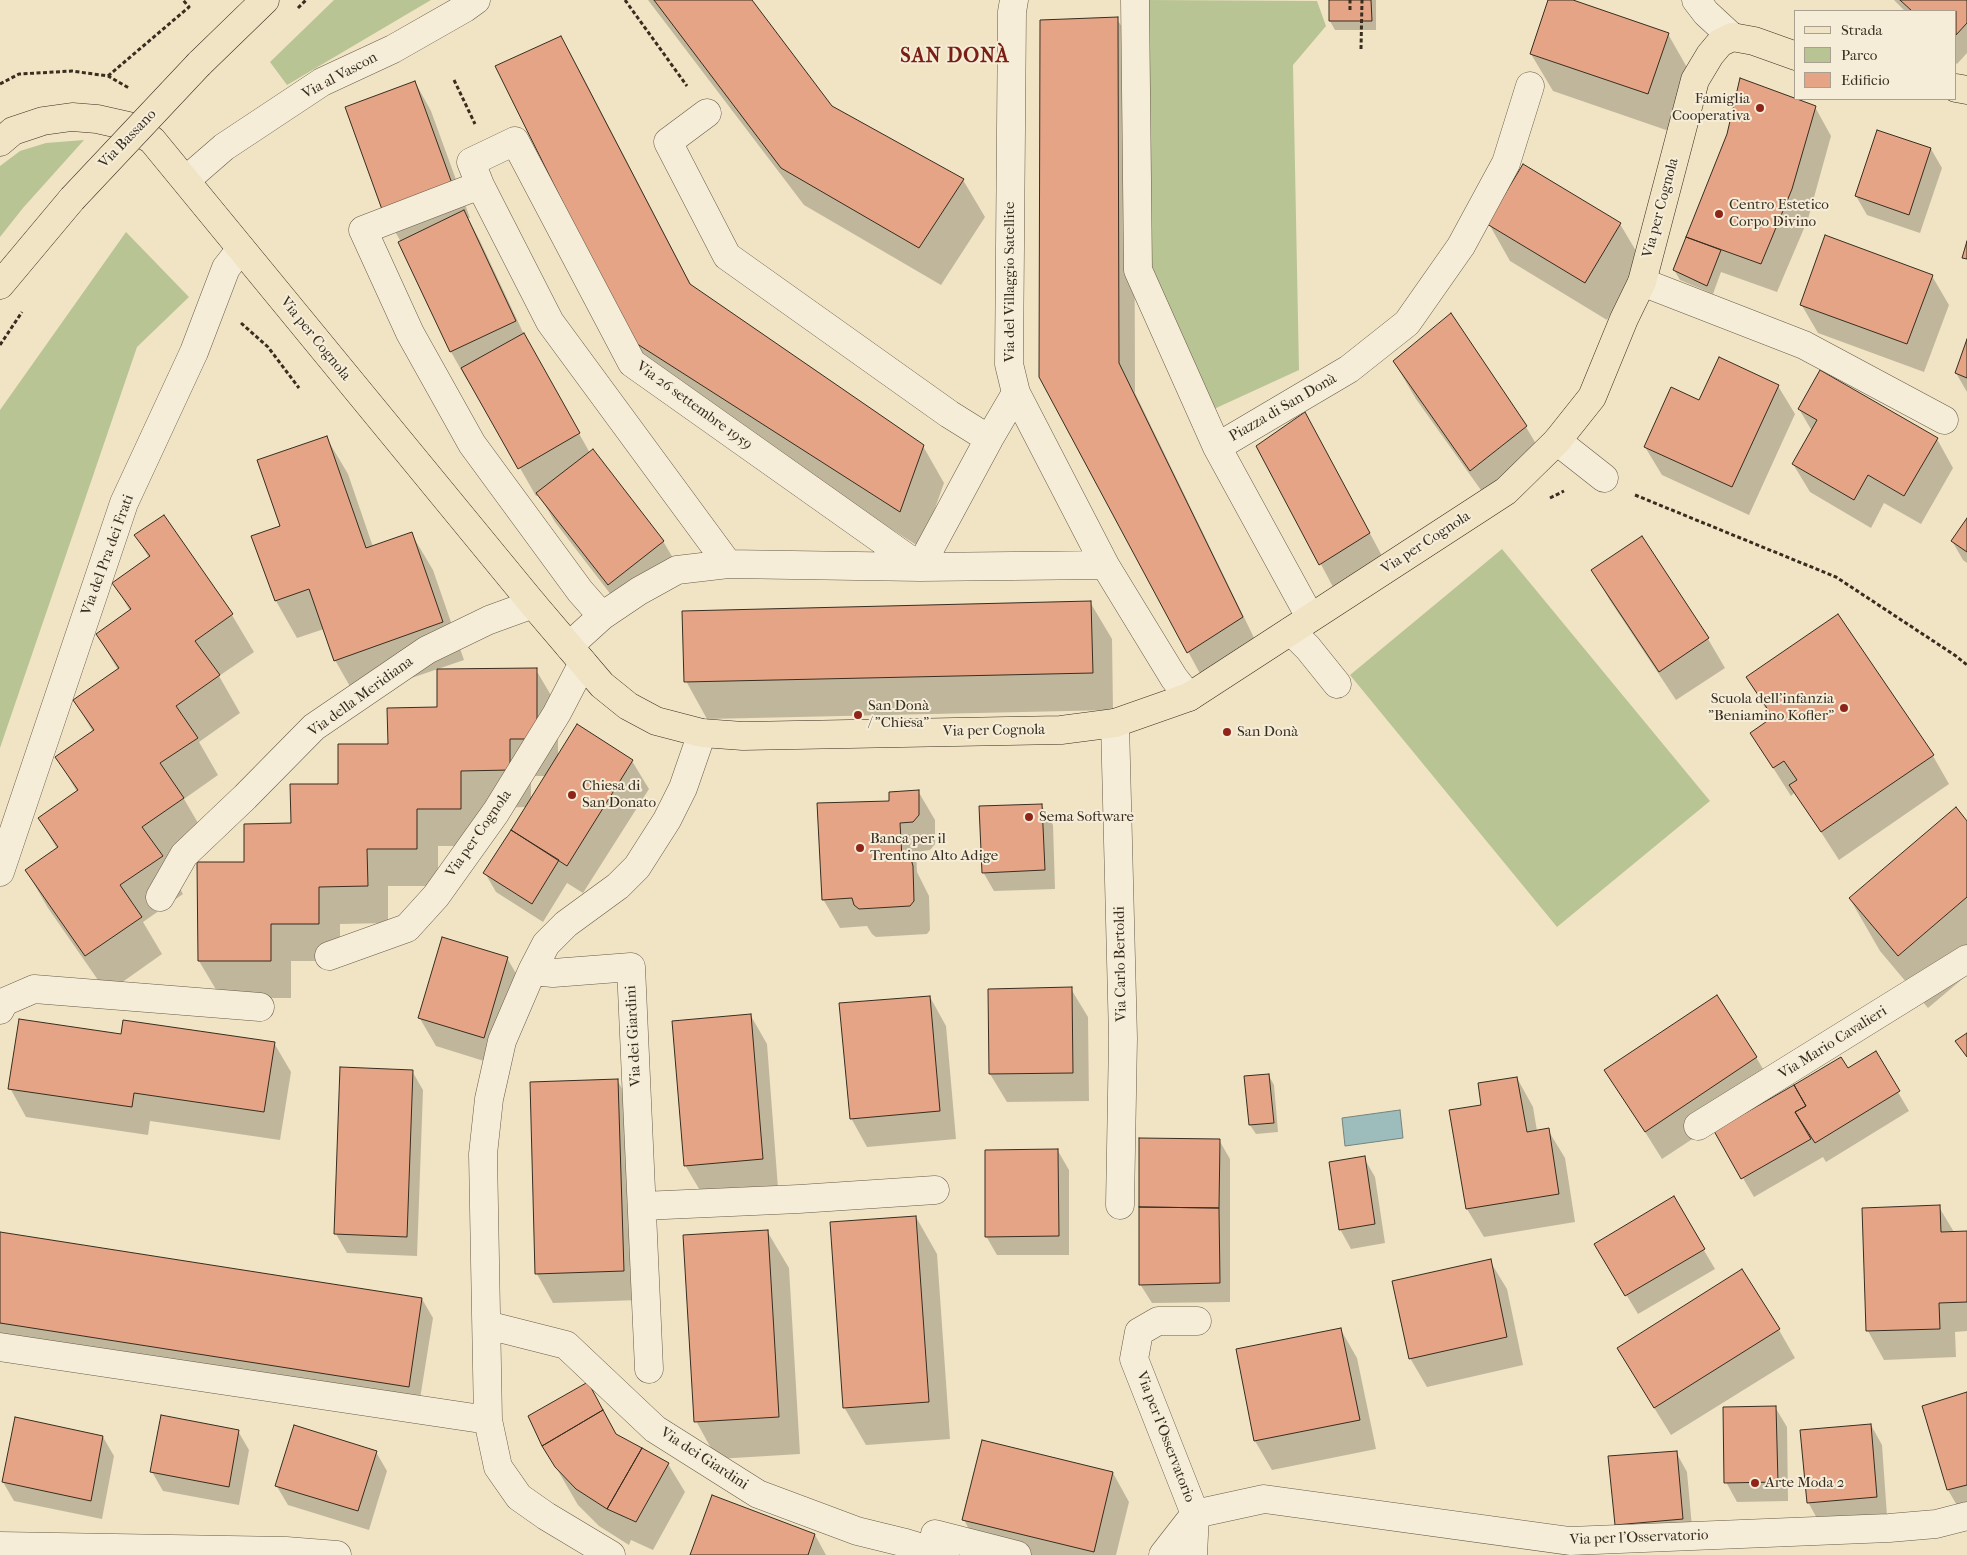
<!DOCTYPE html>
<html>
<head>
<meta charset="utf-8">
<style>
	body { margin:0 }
	#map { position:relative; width:1967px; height:1555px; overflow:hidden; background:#f1e4c4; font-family:"IM FELL French Canon",serif }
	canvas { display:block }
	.legend { position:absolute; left:1794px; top:10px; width:162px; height:90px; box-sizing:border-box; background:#f6edd9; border:1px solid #aaa08f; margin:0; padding:6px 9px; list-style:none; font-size:15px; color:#382d1f }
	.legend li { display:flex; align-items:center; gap:10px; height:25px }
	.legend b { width:25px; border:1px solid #aaa08f }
</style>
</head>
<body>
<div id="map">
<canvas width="1967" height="1555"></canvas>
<ul class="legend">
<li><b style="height:6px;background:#f1e4c4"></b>Strada</li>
<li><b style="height:14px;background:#b9c495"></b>Parco</li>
<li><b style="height:14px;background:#e4a485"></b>Edificio</li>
</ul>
</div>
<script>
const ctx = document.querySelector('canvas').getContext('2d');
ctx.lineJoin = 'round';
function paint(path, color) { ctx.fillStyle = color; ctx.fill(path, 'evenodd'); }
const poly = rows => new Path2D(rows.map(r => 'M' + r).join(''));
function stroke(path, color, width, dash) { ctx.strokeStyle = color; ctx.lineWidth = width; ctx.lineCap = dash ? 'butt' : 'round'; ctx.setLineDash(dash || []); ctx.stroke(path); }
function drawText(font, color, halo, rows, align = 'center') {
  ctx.font = font + ' "IM FELL French Canon",serif'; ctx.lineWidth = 4; ctx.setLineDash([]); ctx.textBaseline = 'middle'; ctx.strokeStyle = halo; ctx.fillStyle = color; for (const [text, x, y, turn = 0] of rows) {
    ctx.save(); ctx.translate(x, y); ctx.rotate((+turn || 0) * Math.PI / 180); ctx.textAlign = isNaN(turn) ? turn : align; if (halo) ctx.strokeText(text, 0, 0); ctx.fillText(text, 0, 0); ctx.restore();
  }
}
paint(poly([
	[334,0,431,0,287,85,270,62],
	[1149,0,1317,1,1326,26,1293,65,1299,370,1214,409,1147,263,1145,11],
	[84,140,23,208,0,237,0,166,20,151,46,143],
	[126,232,189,297,137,347,0,748,0,410],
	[1502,549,1710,801,1557,927,1350,675]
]), '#b9c495');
const water = poly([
	[1400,1110,1403,1138,1345,1146,1342,1118,1400,1110]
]);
paint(water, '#9cbdbc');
stroke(water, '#74837d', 1);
paint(poly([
	[648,0,751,0,831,107,963,180,985,217,941,285,804,205],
	[1330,0,1376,0,1376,30,1335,30,1330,21],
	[1550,0,1569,0,1668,34,1689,71,1669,131,1553,91,1531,54],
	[1894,0,1967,0,1967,53,1957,64,1956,63,1956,11,1905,11],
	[1117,19,1134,47,1135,393,1258,646,1204,681,1040,377],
	[561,37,582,75,692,287,923,446,944,483,921,548,654,377,633,340],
	[415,82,431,111,470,218,468,218,480,241,529,345,590,453,663,541,680,570,625,613,555,522,539,495,536,496,469,379,467,380,451,352,400,242,401,242,385,214],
	[1815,107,1831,136,1808,219,1777,292,1721,272,1713,294,1680,280,1674,270,1688,237],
	[1931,149,1942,168,1920,233,1867,215,1856,196],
	[1489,224,1620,224,1642,261,1607,320,1510,261],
	[1932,276,1949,305,1924,372,1818,333,1801,304],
	[1450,315,1526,427,1548,464,1493,507,1416,399,1394,362],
	[1967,343,1967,392,1956,373],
	[1778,386,1795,414,1749,515,1662,475,1645,447,1700,402],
	[1799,409,1937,439,1953,468,1921,524,1884,503,1871,528,1810,492,1793,464,1812,431],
	[326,437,348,474,373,547,411,533,433,570,464,660,356,697,335,660,324,629,297,638,276,601,281,527],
	[1258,446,1326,451,1390,571,1341,602],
	[164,516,232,615,254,652,219,676,240,713,199,742,218,775,184,799,205,835,165,863,183,894,143,922,162,954,107,993,48,908,26,870,57,849,40,819,77,792,57,757,93,732,75,701,118,670,97,634,130,611,114,583,149,558,136,536],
	[1967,520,1967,563,1963,560,1952,541],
	[1641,538,1708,639,1725,668,1676,700,1609,599,1593,570],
	[1090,602,1112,639,1113,710,707,719,686,681],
	[536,670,558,707,558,757,632,761,649,789,583,893,567,883,543,922,496,892,485,873,527,807,482,808,482,846,438,846,438,886,388,886,388,923,340,924,340,961,291,961,291,998,221,998,199,961,199,864,245,863,389,745,438,709],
	[531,776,546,776,531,801],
	[1747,678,1933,756,1949,784,1839,860,1795,792,1791,796,1751,733,1772,719],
	[918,791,935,820,935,844,930,850,916,852,917,872,929,896,930,930,927,934,876,937,872,934,867,926,840,928,823,899,890,802],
	[1042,806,1053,825,1055,889,994,891,983,872],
	[1967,822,1967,975,1928,1008,1880,951,1850,899],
	[507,958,524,987,500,1066,436,1046,419,1017],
	[1071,989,1088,1017,1089,1101,1007,1102,990,1074],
	[930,997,946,1026,956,1139,867,1147,851,1118],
	[751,1016,767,1044,778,1188,702,1194,685,1165],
	[122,1036,274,1043,291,1072,280,1140,150,1121,148,1135,26,1117,10,1088],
	[1875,1053,1909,1111,1826,1162,1823,1157,1754,1197,1716,1132,1848,1070],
	[1756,1057,1773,1086,1662,1159,1606,1070],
	[412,1071,423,1090,417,1256,347,1253,336,1234],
	[1269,1076,1274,1085,1278,1132,1256,1134,1250,1125,1245,1078],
	[1517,1078,1533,1107,1537,1131,1548,1130,1565,1158,1575,1222,1484,1237,1467,1209,1483,1106],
	[617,1080,634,1109,639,1300,553,1303,537,1274],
	[1219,1140,1230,1159,1230,1302,1152,1303,1140,1284],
	[1058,1151,1069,1170,1069,1255,997,1255,986,1236],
	[1364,1158,1375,1177,1385,1243,1351,1249,1340,1229],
	[1673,1198,1715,1269,1638,1314,1607,1263],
	[1939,1207,1954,1232,1967,1232,1967,1331,1955,1332,1956,1357,1884,1360,1868,1331,1863,1209],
	[916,1217,937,1254,950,1439,866,1445,844,1407],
	[767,1231,789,1268,800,1454,717,1459,696,1421],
	[0,1233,422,1299,433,1318,419,1405,0,1340],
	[1490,1261,1507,1289,1523,1365,1427,1387,1410,1358],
	[1341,1330,1357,1358,1376,1449,1272,1470,1255,1441,1238,1350],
	[1779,1330,1795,1358,1671,1435,1635,1377],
	[1967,1394,1967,1518,1965,1519,1948,1490,1923,1406],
	[1775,1407,1787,1427,1788,1501,1737,1502,1726,1482],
	[1871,1425,1882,1445,1887,1516,1819,1522,1808,1502],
	[238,1431,249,1450,239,1505,163,1491,152,1472],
	[616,1435,668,1464,685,1492,653,1550,631,1540,629,1545,599,1526,578,1505,543,1445],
	[103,1437,114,1456,102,1519,14,1501,3,1482],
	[376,1452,387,1471,369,1530,288,1505,276,1485],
	[1676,1452,1687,1472,1693,1538,1627,1544,1616,1525],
	[1113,1473,1129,1502,1116,1555,1005,1555,980,1549,964,1520],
	[713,1497,815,1535,826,1555,691,1555]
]), '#0003');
const building = poly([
	[654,0,752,0,832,106,964,179,919,248,781,168,654,0],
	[1329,0,1371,0,1372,21,1329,21,1329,0],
	[1548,0,1573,0,1669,33,1648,94,1530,54,1548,0],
	[1900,0,1967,0,1967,23,1956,35,1956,11,1912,11,1900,0],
	[1118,17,1119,363,1243,617,1187,653,1039,377,1040,20,1118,17],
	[561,36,690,284,924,445,900,512,631,340,495,66,561,36],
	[1740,78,1816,106,1792,189,1761,264,1686,237,1727,134,1740,78],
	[415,81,454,189,384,215,345,107,415,81],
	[1877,130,1931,148,1909,215,1855,196,1877,130],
	[1523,164,1621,223,1585,283,1487,224,1523,164],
	[464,210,516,321,450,352,398,242,464,210],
	[1825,235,1933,275,1907,344,1800,305,1825,235],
	[1686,237,1721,250,1707,286,1673,270,1686,237],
	[1967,241,1967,259,1962,258,1967,241],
	[1451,313,1527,426,1470,471,1393,361,1451,313],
	[524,333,580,433,518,469,461,368,524,333],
	[1967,339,1967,378,1955,373,1967,339],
	[1719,357,1779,385,1732,487,1644,447,1671,387,1699,400,1719,357],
	[1820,370,1938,438,1904,496,1868,475,1854,500,1792,464,1817,420,1798,409,1820,370],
	[1305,412,1370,533,1319,565,1256,446,1305,412],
	[327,436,366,548,412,532,443,622,334,661,309,589,275,601,251,536,280,526,257,460,327,436],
	[593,449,664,541,608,585,536,493,593,449],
	[164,515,233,614,195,641,220,675,176,706,198,738,160,763,184,798,142,827,163,856,120,885,142,917,85,956,25,870,58,847,38,818,78,790,55,757,94,730,73,700,119,668,96,634,131,609,112,583,150,556,134,535,164,515],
	[1967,518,1967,552,1951,541,1967,518],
	[1642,536,1709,638,1659,672,1591,570,1642,536],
	[1091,601,1093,673,684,682,682,611,1091,601],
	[1838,614,1934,755,1821,832,1789,785,1797,780,1784,761,1773,768,1750,733,1773,717,1746,677,1838,614],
	[537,668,537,739,510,739,510,770,461,771,461,809,417,809,417,849,367,849,368,886,319,887,319,924,271,924,271,961,198,961,197,862,244,862,244,824,291,823,290,784,338,784,338,744,388,744,387,708,437,707,437,669,537,668],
	[577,724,633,760,567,866,511,830,577,724],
	[919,790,919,815,913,822,900,823,902,858,911,859,913,866,914,901,910,906,859,909,854,905,852,898,822,900,817,803,889,801,889,792,919,790],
	[1042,804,1045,870,982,873,979,806,1042,804],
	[1956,807,1967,821,1967,897,1898,956,1849,898,1956,807],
	[511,830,559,860,532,904,483,873,511,830],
	[442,937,508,957,484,1038,418,1018,442,937],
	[1072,987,1073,1073,989,1074,988,989,1072,987],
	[1717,995,1757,1057,1645,1132,1604,1070,1717,995],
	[930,996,940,1111,850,1119,839,1003,930,996],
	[751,1014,763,1159,684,1166,672,1021,751,1014],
	[19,1019,121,1034,123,1020,275,1042,264,1112,134,1093,132,1107,8,1089,19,1019],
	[1967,1033,1967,1057,1955,1041,1967,1033],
	[1876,1051,1900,1091,1815,1143,1795,1112,1806,1106,1794,1085,1841,1057,1848,1068,1876,1051],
	[340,1067,413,1070,407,1237,334,1234,340,1067],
	[1269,1074,1274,1123,1249,1125,1244,1076,1269,1074],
	[1517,1077,1527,1132,1549,1128,1559,1194,1466,1209,1449,1110,1481,1105,1478,1083,1517,1077],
	[618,1079,624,1271,535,1274,530,1082,618,1079],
	[1794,1085,1806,1106,1795,1112,1811,1139,1741,1179,1714,1131,1794,1085],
	[1139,1138,1220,1139,1219,1208,1139,1207,1139,1138],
	[1058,1149,1059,1236,985,1237,985,1150,1058,1149],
	[1365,1156,1375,1224,1339,1230,1329,1162,1365,1156],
	[1674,1196,1705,1249,1625,1296,1594,1244,1674,1196],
	[1940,1205,1941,1232,1967,1231,1967,1302,1939,1303,1940,1329,1866,1331,1862,1208,1940,1205],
	[1139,1207,1219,1208,1220,1283,1139,1285,1139,1207],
	[916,1216,929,1402,843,1408,830,1222,916,1216],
	[768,1230,779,1417,694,1422,683,1235,768,1230],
	[0,1232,422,1298,409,1387,0,1323,0,1232],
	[1491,1259,1507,1337,1409,1359,1392,1281,1491,1259],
	[1742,1269,1780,1329,1654,1408,1617,1348,1742,1269],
	[1341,1328,1360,1420,1254,1441,1236,1349,1341,1328],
	[588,1382,603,1410,542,1446,528,1416,588,1382],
	[1967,1392,1967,1485,1947,1490,1922,1406,1967,1392],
	[1776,1406,1778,1482,1724,1483,1723,1407,1776,1406],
	[603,1410,616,1434,642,1448,607,1509,576,1489,555,1467,542,1446,603,1410],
	[161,1415,239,1430,229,1487,150,1472,161,1415],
	[15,1417,103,1436,91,1501,2,1482,15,1417],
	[1871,1424,1877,1497,1807,1503,1800,1430,1871,1424],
	[294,1425,377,1451,358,1511,275,1486,294,1425],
	[982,1440,1113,1472,1094,1552,962,1520,982,1440],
	[642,1448,669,1463,636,1522,607,1509,642,1448],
	[1677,1451,1683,1519,1615,1525,1608,1456,1677,1451],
	[712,1495,815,1534,808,1555,690,1555,712,1495]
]);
paint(building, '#e4a485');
stroke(building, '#382d1f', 1);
const minor = poly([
	[1014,0,1012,12,1009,364,1016,393,1105,565,1174,678,1189,697],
	[1135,0,1138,270,1217,447,1310,617],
	[1696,0,1706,13,1732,37],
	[707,113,668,142,727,256,949,414,989,439],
	[186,180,224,147,322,82,393,49,465,8,476,0],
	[480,185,363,230,410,333,472,444,580,591,602,616],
	[1642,282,1804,345,1944,420],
	[1557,441,1604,478],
	[1217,447,1349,369,1407,323,1461,246,1506,163,1530,86],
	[728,564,550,322,480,185,471,162,515,141,632,363,920,567,989,439,1016,393],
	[1291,631,1308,648,1337,684],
	[569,646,602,616,639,591,677,570,728,564,920,567,1105,565],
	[1115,723,1123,1038,1120,1205],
	[0,872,124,503,194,352,226,268,241,249],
	[160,897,184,855,245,797,314,727,427,650,489,620,533,604],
	[329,956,407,928,436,896,496,812,557,713,583,663],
	[532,971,553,973,631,967,649,1369],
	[0,1010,4,1002,34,989,260,1007],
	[1698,1126,1967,959],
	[642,1206,799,1199,935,1190],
	[487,1325,566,1345,655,1429,758,1494,857,1531,902,1542,945,1555],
	[0,1347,488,1420],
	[935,1534,1017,1555],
	[0,1546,286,1551,337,1555],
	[611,1555,546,1516,519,1497,498,1467,488,1420,483,1154,489,1099,502,1041,532,971,546,944,566,924,618,886,637,867,667,820,683,788,702,733],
	[1163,1555,1195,1514,1264,1499,1570,1541,1889,1528,1936,1524,1967,1516],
	[1193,1555,1195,1514,1134,1359,1139,1332,1158,1321,1197,1321]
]);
const major = poly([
	[199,64,265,0],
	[1956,88,1967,90],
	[0,142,13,131,43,121,72,117,97,119,128,126,152,140,533,604,602,685,628,706,656,721,702,733,743,736,1061,730,1115,723,1189,697,1506,491,1557,441,1592,397,1624,319,1642,282,1695,80,1710,55,1720,43,1732,37,1754,41,1796,56],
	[0,285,72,199]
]);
stroke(minor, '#665b48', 29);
stroke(major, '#382d1f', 29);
stroke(poly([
	[625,0,687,86],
	[298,8,306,0],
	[1350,10,1350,0],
	[1361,49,1362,0],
	[108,76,189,7,183,0],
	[454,80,475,124],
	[0,84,19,74,72,71,108,76,129,88],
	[241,323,268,347,299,388],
	[0,345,22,312],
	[1635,495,1836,577,1956,656,1967,665],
	[1550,498,1564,491]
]), '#382d1f', 3, [4, 2.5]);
stroke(minor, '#f6edd9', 28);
stroke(major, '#f1e4c4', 28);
const majorBridge = poly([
	[72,199,199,64]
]);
stroke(majorBridge, '#382d1f', 29, []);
stroke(majorBridge, '#f1e4c4', 28);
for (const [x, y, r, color] of [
	[1760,108,5,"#8f2418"],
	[1719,214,5,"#8f2418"],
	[1844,708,5,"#8f2418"],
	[858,715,5,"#8f2418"],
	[1227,732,5,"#8f2418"],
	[572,795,5,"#8f2418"],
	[1029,817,5,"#8f2418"],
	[860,848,5,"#8f2418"],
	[1755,1483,5,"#8f2418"]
]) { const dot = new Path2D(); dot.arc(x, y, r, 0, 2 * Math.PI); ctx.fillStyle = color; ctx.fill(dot); stroke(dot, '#f6edd9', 2); }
drawText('15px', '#382d1f', '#f6edd9', [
	["Via al Vascon",340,76,-28],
	["Via Bassano",128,139,-46],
	["Via per Cognola",1661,208,-75],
	["Via del Villaggio Satellite",1010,282,-90],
	["Via per Cognola",315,339,51],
	["Via 26 settembre 1959",694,406,36],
	["Piazza di San Donà",1283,408,-30],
	["Via per Cognola",1426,543,-33],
	["Via del Pra dei Frati",108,555,-70],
	["Via della Meridiana",361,697,-36],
	["Via per Cognola",994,731,-1],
	["Via per Cognola",479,834,-55],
	["Via Carlo Bertoldi",1121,964,-91],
	["Via dei Giardini",634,1036,-93],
	["Via Mario Cavalieri",1833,1043,-32],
	["Via per l'Osservatorio",1165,1437,69],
	["Via dei Giardini",704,1459,33],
	["Via per l'Osservatorio",1639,1538,-2]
]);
drawText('15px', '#382d1f', '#f6edd9', [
	["Famiglia",1750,99,"right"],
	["Cooperativa",1750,116,"right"],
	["Centro Estetico",1729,205],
	["Corpo Divino",1729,222],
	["Scuola dell'infanzia",1834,699,"right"],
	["\"Beniamino Kofler\"",1834,716,"right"],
	["San Donà",868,706],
	["/ \"Chiesa\"",868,723],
	["San Donà",1237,732],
	["Chiesa di",582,786],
	["San Donato",582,803],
	["Sema Software",1039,817],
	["Banca per il",870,839],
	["Trentino Alto Adige",870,856],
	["Arte Moda 2",1765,1483]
], 'left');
ctx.letterSpacing = '1px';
drawText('bold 20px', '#7a1f14', '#f6edd9', [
	["SAN DONÀ",955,57]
]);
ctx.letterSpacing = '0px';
</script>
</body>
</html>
